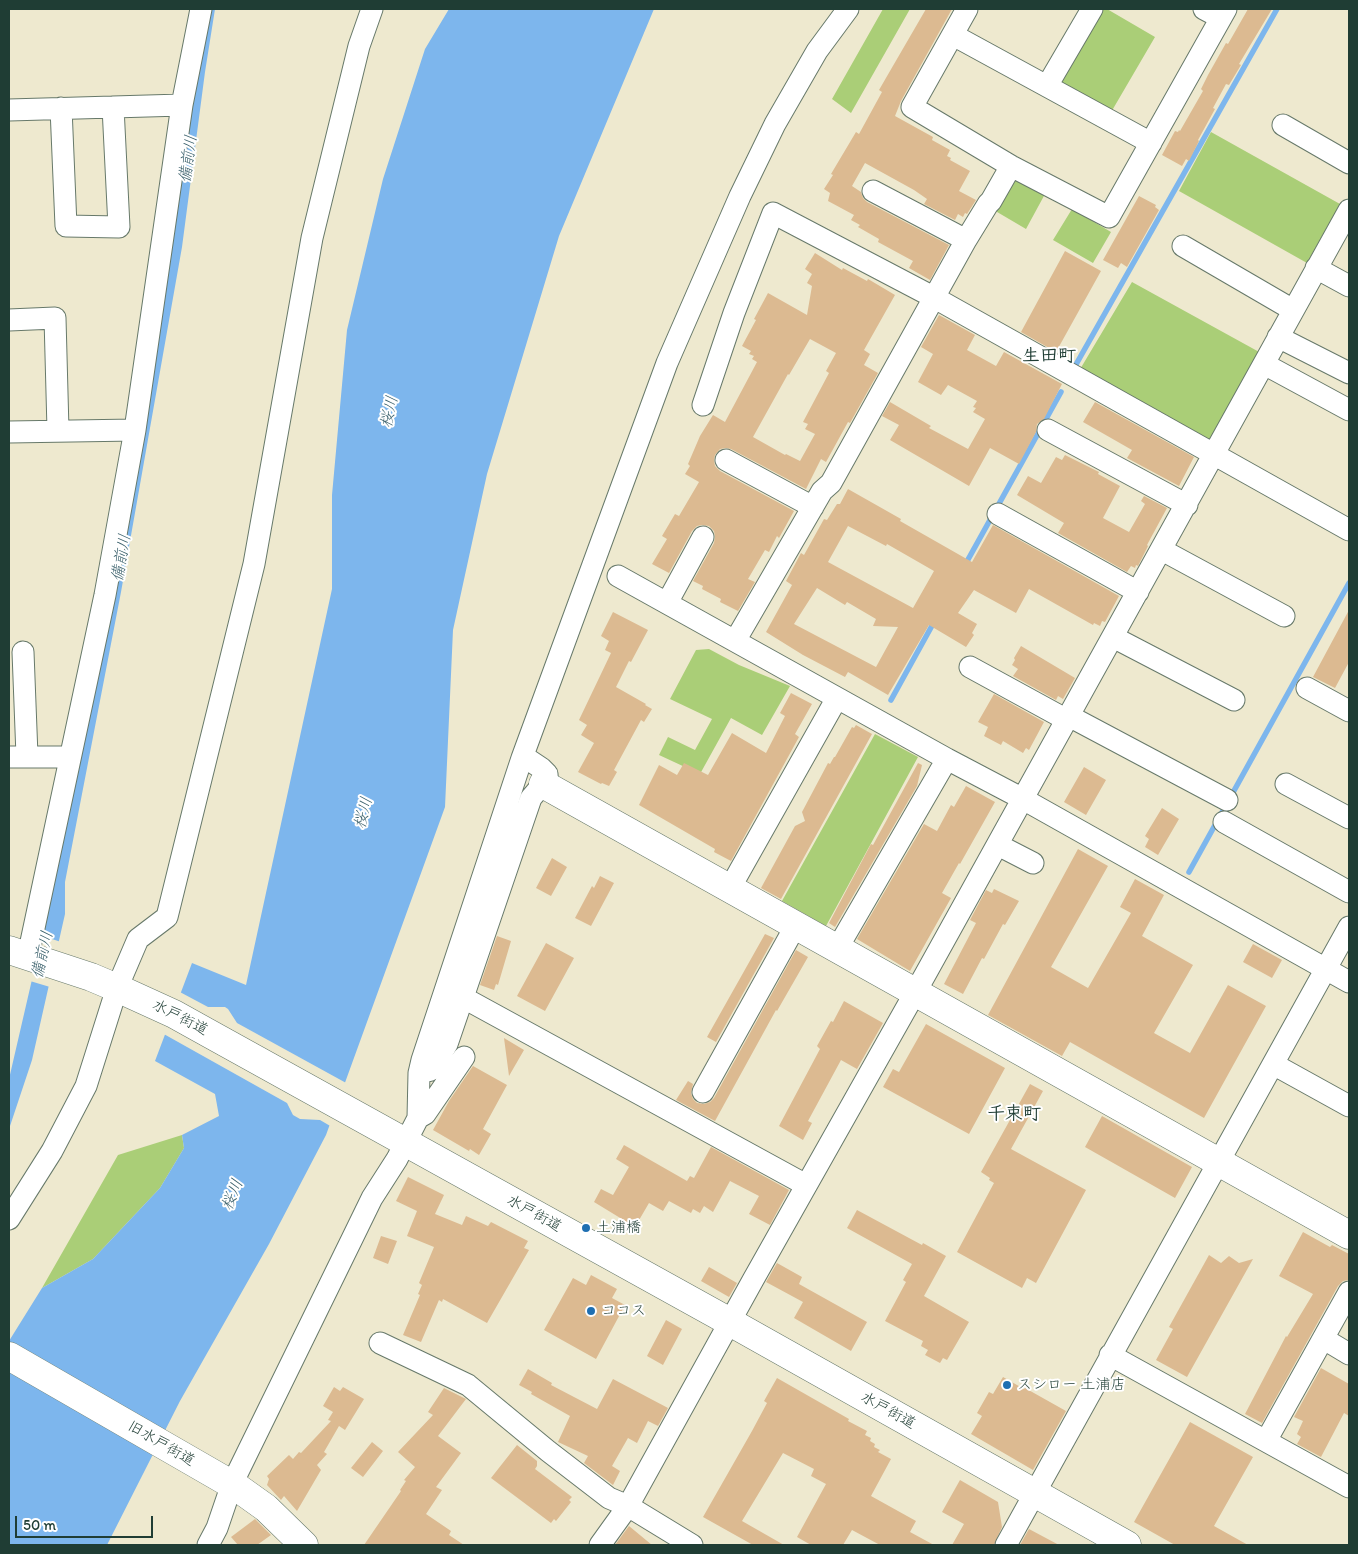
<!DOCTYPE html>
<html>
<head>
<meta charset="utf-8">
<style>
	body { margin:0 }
	#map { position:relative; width:1358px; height:1554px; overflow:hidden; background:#eee9cf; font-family:Itim,sans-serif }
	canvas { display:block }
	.frame { position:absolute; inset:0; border:10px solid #1f3d34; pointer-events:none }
	.scale { position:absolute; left:15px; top:1516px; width:138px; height:22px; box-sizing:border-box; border:2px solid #1f3d34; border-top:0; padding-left:6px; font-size:15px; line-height:18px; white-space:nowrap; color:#1f3d34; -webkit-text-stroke:4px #fff; paint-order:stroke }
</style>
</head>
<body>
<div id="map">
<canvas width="1358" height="1554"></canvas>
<div class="frame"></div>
<div class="scale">50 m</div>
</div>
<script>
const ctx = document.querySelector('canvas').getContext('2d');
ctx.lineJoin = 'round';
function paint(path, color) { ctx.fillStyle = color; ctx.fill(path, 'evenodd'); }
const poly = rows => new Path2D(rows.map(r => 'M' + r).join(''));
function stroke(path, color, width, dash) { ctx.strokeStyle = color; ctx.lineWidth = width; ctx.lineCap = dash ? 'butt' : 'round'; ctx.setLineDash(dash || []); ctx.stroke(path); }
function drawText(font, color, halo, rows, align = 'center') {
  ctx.font = font + ' Itim,"Klee One",sans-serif'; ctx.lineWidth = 4; ctx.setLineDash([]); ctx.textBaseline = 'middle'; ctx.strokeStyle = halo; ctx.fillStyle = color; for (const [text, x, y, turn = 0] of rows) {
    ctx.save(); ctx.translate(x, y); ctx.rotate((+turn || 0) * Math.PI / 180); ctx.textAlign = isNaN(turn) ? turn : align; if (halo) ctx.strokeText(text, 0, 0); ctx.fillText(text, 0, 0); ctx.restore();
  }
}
paint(poly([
	[883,9,910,9,851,113,832,99],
	[1099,9,1107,9,1155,37,1110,114,1060,85],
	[1211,132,1340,204,1307,263,1179,191],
	[1012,179,1045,194,1026,229,992,209],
	[1072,209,1111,232,1093,263,1053,240],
	[1132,282,1261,353,1211,444,1079,371],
	[709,649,739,665,790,686,762,735,731,718,700,774,659,755,668,737,695,750,712,719,670,699,696,650],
	[875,734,918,757,826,926,782,901],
	[182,1135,184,1148,160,1188,93,1259,42,1288,118,1155]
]), '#aace77');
paint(poly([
	[205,9,215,9,205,72,182,247,121,592,65,882,65,914,32,1060,9,1129,9,1079,55,880,111,590],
	[449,9,654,9,559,236,487,474,453,630,445,807,326,1135,269,1244,180,1401,107,1545,9,1545,9,1341,42,1288,93,1259,160,1188,184,1148,182,1135,219,1116,215,1094,155,1061,192,963,246,985,332,589,332,495,347,330,383,179,425,49]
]), '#7db6ed');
paint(poly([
	[40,935,61,942,50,987,30,981],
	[178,991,208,1007,225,1007,228,1009,237,1023,348,1084,332,1127,320,1120,300,1119,293,1115,287,1103,162,1033]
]), '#eee9cf');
stroke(poly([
	[1074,368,1277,9],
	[965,565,1061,392],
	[891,700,934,622],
	[1189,872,1349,583]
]), '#7db6ed', 5.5);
paint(poly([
	[926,9,952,9,901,101,895,116,933,137,932,140,950,150,947,156,951,158,950,160,970,171,959,191,976,200,967,214,965,213,963,217,958,214,955,220,924,204,927,199,914,190,865,163,852,186,861,192,863,198,867,202,949,245,930,280,909,268,913,261,878,242,879,239,858,227,860,225,851,220,854,215,828,201,830,193,824,189,833,175,831,174,856,132,859,134,882,92,879,90,890,71],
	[1248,9,1272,9,1239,64,1241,65,1229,85,1226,84,1213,108,1215,109,1198,140,1199,141,1189,161,1186,159,1182,166,1162,155,1175,131,1178,132,1179,130,1180,131,1203,91,1201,89,1208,75,1226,43,1228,44],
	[1139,196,1156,205,1155,207,1159,210,1127,267,1121,263,1118,268,1103,260],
	[1065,251,1101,271,1056,352,1021,332],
	[815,253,842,270,843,268,867,281,868,279,895,295,864,350,870,354,864,365,878,373,850,423,848,422,826,462,821,459,806,489,731,449,726,448,720,449,715,455,714,460,715,466,720,471,794,511,779,538,777,536,769,552,765,550,748,579,755,582,738,611,720,602,721,599,702,589,703,586,693,581,714,543,715,537,714,531,709,526,702,525,697,526,692,531,669,573,652,564,667,539,662,536,675,514,679,516,699,482,685,474,690,466,688,464,700,436,713,415,725,422,757,362,752,359,754,356,749,354,751,351,742,346,756,320,754,319,768,293,807,315,812,286,807,283,812,274,805,269],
	[810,339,836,353,826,371,829,373,803,422,808,424,805,429,815,434,800,461,786,454,785,455,753,437,788,374,789,375],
	[939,315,975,335,967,350,996,366,1004,352,1062,384,1044,419,1037,424,1036,432,1019,464,990,448,969,486,890,440,899,425,882,416,890,402,931,426,929,428,968,449,985,419,973,412,976,408,973,407,977,401,948,385,941,395,918,382,933,354,921,347],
	[1095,402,1194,457,1179,486,1127,458,1132,450,1083,422],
	[1065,455,1099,472,1098,474,1120,486,1103,518,1129,532,1145,504,1141,501,1144,496,1167,508,1147,545,1148,546,1138,566,1136,565,1135,568,1131,566,1127,572,1058,533,1064,523,1017,495,1028,476,1041,483,1056,457,1062,460],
	[848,489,901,519,900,521,972,562,993,525,1119,596,1105,622,1102,621,1100,626,1094,623,1093,625,1029,589,1016,613,974,590,958,613,977,624,972,633,974,635,966,647,929,625,888,695,848,672,845,677,803,655,766,632,792,585,786,581,801,553,804,555,824,519,827,520,837,504,840,504],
	[848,526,886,546,887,544,934,571,913,608,828,562],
	[817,588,845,605,847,602,876,619,873,626,898,627,876,667,794,624],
	[1349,610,1349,662,1335,688,1313,677],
	[613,612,648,630,631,662,629,661,616,687,646,704,645,705,652,709,644,722,641,720,614,770,617,772,609,786,602,783,601,784,578,772,594,743,581,735,587,725,579,720,611,653,605,650,609,641,601,636],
	[1021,646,1075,678,1063,699,1058,696,1056,700,1013,676,1018,669,1012,665,1015,660,1014,658],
	[791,693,812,704,795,734,799,737,731,861,714,852,715,849,639,805,659,765,677,775,684,763,708,775,732,733,766,753,785,716,780,713],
	[994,694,1044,722,1029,750,1026,748,1023,753,1003,741,1001,745,984,736,988,727,978,722],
	[856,725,872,734,781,899,761,888,795,826,805,821,802,812,828,763,830,764,834,757,835,757,852,727,854,728],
	[918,763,922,765,917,786,835,927,829,923,871,844,873,845],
	[1084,767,1106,780,1086,815,1064,802],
	[966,786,995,802,960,864,959,863,942,893,951,898,910,971,857,939,924,824,937,831,951,805,954,807],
	[1162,808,1179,819,1158,855,1145,847,1149,839,1145,836],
	[1078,849,1108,866,1051,967,1088,988,1131,913,1120,907,1135,879,1164,895,1142,936,1193,965,1154,1033,1190,1053,1228,985,1266,1006,1204,1118,1070,1042,1062,1056,988,1015],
	[552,858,567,867,551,896,536,888],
	[600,876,614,883,591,926,575,918,592,886,594,888],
	[994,889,1019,901,1005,925,1003,924,984,959,982,958,963,994,944,984,976,923,970,920,986,890,992,893],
	[765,934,774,938,716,1042,707,1037],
	[497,936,511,941,498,985,496,984,494,990,480,985],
	[546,943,574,958,545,1011,517,996],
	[1253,944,1282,960,1272,978,1243,962],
	[796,950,808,957,777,1011,776,1010,715,1121,676,1100,688,1081,693,1084,691,1093,693,1099,697,1103,704,1104,710,1102,714,1098],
	[844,1001,883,1023,857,1069,841,1060,808,1121,812,1123,803,1140,779,1126,820,1049,817,1046,831,1021,833,1022],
	[926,1024,1005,1068,969,1134,883,1087,893,1069,899,1072],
	[504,1038,524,1050,509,1076],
	[473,1066,507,1085,483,1129,491,1134,479,1155,470,1149,469,1151,433,1130,449,1101],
	[1030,1084,1043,1091,1011,1149,1086,1190,1036,1283,1027,1278,1022,1288,957,1252,994,1183,989,1180,990,1178,981,1172],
	[1102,1116,1192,1167,1175,1198,1085,1147],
	[624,1145,687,1181,690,1176,694,1178,711,1147,789,1190,770,1225,749,1214,759,1196,730,1181,713,1212,704,1206,700,1213,693,1209,691,1213,669,1201,663,1211,649,1203,635,1227,594,1202,601,1189,613,1195,629,1167,616,1159],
	[408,1177,444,1195,435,1214,462,1225,466,1216,488,1226,491,1222,528,1241,524,1248,529,1250,487,1323,443,1299,442,1302,439,1300,421,1342,403,1335,420,1295,418,1294,422,1285,419,1283,434,1247,407,1236,417,1211,396,1201],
	[857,1210,922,1245,923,1243,946,1256,924,1296,969,1322,947,1360,943,1358,940,1363,925,1355,928,1350,921,1346,923,1341,885,1321,906,1282,903,1280,912,1264,847,1228],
	[1303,1232,1330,1247,1332,1245,1349,1254,1349,1280,1343,1281,1338,1286,1262,1423,1245,1414,1286,1336,1287,1337,1313,1294,1279,1276],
	[381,1236,397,1241,388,1264,373,1258],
	[1209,1255,1221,1263,1229,1256,1239,1263,1253,1259,1187,1377,1156,1360,1173,1329,1169,1327],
	[777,1263,802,1277,799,1284,867,1322,851,1351,794,1318,803,1302,766,1282],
	[709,1267,737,1283,729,1297,701,1281],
	[591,1275,617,1289,612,1298,625,1305,596,1359,544,1330,573,1278,586,1285],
	[666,1320,682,1329,663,1365,647,1356],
	[1321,1368,1349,1384,1349,1416,1344,1413,1321,1457,1297,1444,1301,1437,1297,1434,1303,1421,1294,1417],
	[528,1369,552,1383,551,1385,597,1409,613,1379,668,1408,658,1426,648,1421,637,1443,628,1438,612,1466,620,1471,613,1485,584,1463,588,1456,558,1442,570,1416,531,1394,532,1392,519,1385],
	[1003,1377,1024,1389,1025,1388,1066,1411,1033,1470,971,1434,982,1416,977,1413,989,1392,993,1394],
	[777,1378,849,1419,848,1421,867,1431,865,1435,871,1438,870,1441,875,1444,874,1447,880,1450,878,1452,891,1459,871,1496,916,1521,910,1532,934,1545,880,1545,852,1530,843,1545,811,1545,797,1537,826,1484,811,1476,814,1469,783,1453,742,1521,784,1545,753,1545,703,1517,752,1431,767,1403,764,1401],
	[334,1387,340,1391,343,1387,364,1399,345,1430,339,1426,324,1452,327,1454,317,1465,321,1470,297,1511,284,1496,281,1500,267,1485,269,1479,267,1476,289,1455,293,1459,299,1452,301,1453,331,1421,328,1420,333,1412,323,1406],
	[444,1388,466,1399,438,1436,461,1453,436,1487,442,1490,426,1514,451,1531,449,1535,464,1545,364,1545,401,1491,400,1490,406,1481,404,1480,415,1467,398,1452,433,1415,428,1412],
	[1190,1422,1253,1457,1214,1526,1248,1545,1175,1545,1134,1522],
	[372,1442,383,1451,363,1477,351,1468],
	[517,1445,537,1461,537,1466,535,1469,572,1497,569,1500,571,1502,556,1521,554,1519,551,1523,491,1478],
	[960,1480,998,1502,1002,1527,994,1545,952,1545,964,1524,942,1512],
	[255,1519,271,1535,257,1545,238,1545,231,1537],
	[629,1526,652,1545,615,1545],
	[1029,1529,1059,1545,1020,1545]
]), '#dcba91');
const street = poly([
	[967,9,912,107,1011,166,1109,217,1226,9],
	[1204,9,1221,18],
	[953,35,1151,143],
	[1047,86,1092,9],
	[182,105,201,9],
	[61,108,66,226,119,227,113,107],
	[9,110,182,105,135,430,105,595,28,956],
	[1283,125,1349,163],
	[873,191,966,240],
	[1183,246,1293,310],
	[1316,268,1349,286],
	[9,320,55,318,58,430],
	[1278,337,1349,373],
	[1264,364,1349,410],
	[703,405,734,313,773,213,935,298,1349,530],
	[1048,430,1187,505],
	[9,432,135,430],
	[726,460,813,507],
	[998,514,1138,592],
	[1162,550,1284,616],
	[618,576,947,759,1023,799,1349,982],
	[667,603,703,537],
	[1113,637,1234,700],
	[735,641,822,491,831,483,966,240,988,204,991,201,1011,166],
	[23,652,27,756],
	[970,667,1067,720],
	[1307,688,1349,711],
	[1069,716,1227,800],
	[523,756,541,768,547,774,548,787],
	[9,757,70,757],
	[1286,784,1349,818],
	[1224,822,1349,892],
	[998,845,1033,863],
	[730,888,837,698],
	[837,949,947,759],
	[464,998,806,1185],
	[1273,1064,1349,1106],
	[419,1073,431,1070,447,1044,531,798,543,784],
	[703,1092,796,925],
	[418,1118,425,1114,464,1057],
	[9,1219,52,1151,86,1086,117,988,138,939,167,917,254,564,312,238,359,46,372,9],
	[1324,1339,1349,1354],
	[380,1343,468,1385,548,1451,609,1498,628,1506,692,1545],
	[1110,1355,1349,1487],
	[1266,1441,1349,1292],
	[208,1545,217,1528,232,1484,352,1239,372,1198,397,1159,418,1118,419,1073,422,1060,522,758,667,363,740,196,775,124,817,51,848,9],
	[600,1545,628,1506,753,1280,925,975,1349,210],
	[1006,1545,1349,927]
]);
const secondary = poly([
	[543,784,1349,1235],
	[9,1356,238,1488,266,1508,304,1545]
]);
const highway = poly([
	[9,950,91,977,117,988,174,1014,210,1034,730,1322,1127,1545]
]);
stroke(street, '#67796a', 23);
stroke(secondary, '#67796a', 29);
stroke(highway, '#67796a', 29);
stroke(street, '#fff', 21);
stroke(secondary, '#fff', 28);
stroke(highway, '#fff', 28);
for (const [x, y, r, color] of [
	[586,1228,5,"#1f6fb2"],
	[591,1311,5,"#1f6fb2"],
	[1007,1385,5,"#1f6fb2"]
]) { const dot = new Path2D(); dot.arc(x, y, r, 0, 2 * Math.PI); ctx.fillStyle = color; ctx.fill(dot); stroke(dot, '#fff', 2); }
drawText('15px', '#1f3d34', '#fff', [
	["水戸街道",180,1018,27],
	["水戸街道",534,1214,29],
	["水戸街道",888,1411,29],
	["旧水戸街道",161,1444,30]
]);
drawText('15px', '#1f3d34', '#fff', [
	["土浦橋",596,1228],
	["ココス",601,1311],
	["スシロー 土浦店",1017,1385]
], 'left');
drawText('italic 16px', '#3b616c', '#fff', [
	["備前川",189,159,-82],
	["桜川",390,412,-78],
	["備前川",122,558,-80],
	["桜川",364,813,-76],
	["備前川",43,955,-77],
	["桜川",233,1195,-68]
]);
drawText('bold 18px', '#1f3d34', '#fff', [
	["生田町",1049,356],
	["千束町",1014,1114]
]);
</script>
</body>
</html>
